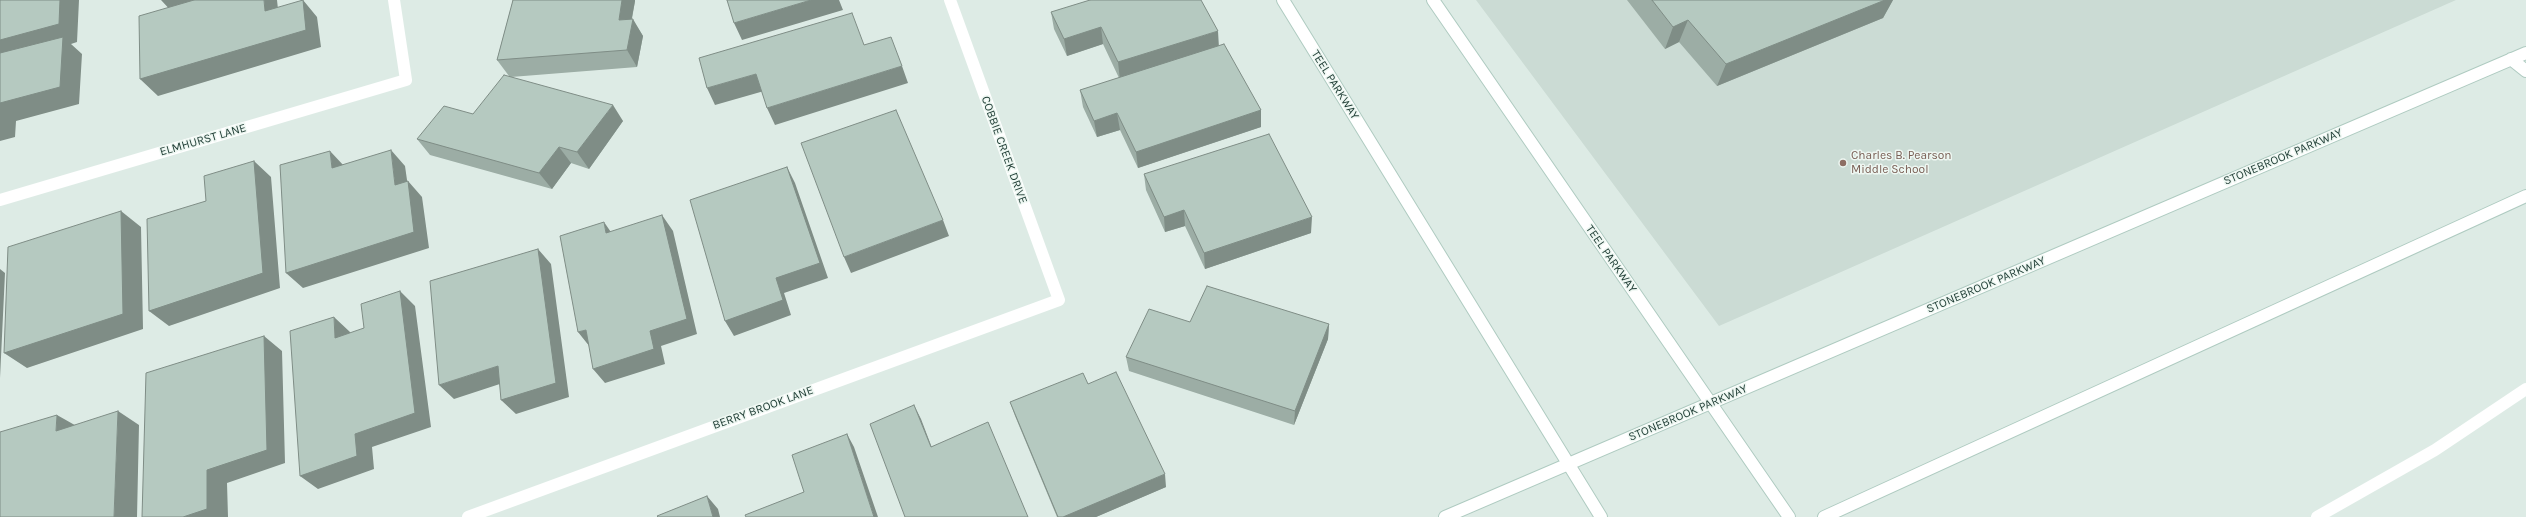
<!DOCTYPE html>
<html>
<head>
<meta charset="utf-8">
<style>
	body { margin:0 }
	canvas { display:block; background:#ddebe5 }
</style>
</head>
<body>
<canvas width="2526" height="517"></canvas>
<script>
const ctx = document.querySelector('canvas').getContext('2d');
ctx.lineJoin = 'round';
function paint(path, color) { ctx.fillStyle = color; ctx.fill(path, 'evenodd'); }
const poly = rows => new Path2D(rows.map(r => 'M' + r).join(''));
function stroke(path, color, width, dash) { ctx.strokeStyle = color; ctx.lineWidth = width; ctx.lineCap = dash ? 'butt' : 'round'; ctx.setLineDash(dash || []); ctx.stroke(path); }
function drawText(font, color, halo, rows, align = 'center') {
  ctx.font = font + ' Karla,sans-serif'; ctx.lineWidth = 3; ctx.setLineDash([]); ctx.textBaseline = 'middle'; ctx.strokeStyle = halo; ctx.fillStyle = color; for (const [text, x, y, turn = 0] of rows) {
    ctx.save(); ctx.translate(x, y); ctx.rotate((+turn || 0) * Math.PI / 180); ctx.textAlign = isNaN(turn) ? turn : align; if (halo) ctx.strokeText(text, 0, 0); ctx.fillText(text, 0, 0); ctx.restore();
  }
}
paint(poly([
	[1476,0,2456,0,1719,326]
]), '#cbdbd4');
const secondary = poly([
	[1283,0,1601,517],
	[1433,0,1789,517],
	[2511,59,2526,71],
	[1445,517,2526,53],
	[1824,517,2526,196]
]);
stroke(secondary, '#afcbc1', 14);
stroke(poly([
	[2317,517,2435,450,2526,389]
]), '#fff', 12);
stroke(poly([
	[0,200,406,80,394,0],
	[468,517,1059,300,950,0]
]), '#fff', 12);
stroke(secondary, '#fff', 12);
paint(poly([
	[513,0,635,0,635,1,632,19,643,36,637,67,511,77,623,121,589,169,571,163,552,189,430,155,417,139,473,114,509,76,497,60],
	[1627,0,1893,0,1883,18,1717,86,1679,42,1665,49],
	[1051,12,1218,46,1261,110,1261,127,1138,168,1120,130,1097,137,1083,107,1080,90,1119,78,1103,44,1067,56,1054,29],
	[1144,174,1311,233,1205,269,1185,226,1165,232,1146,190],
	[1190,322,1329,324,1328,339,1294,425,1129,371,1126,357],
	[1010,402,1166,487,1096,517,1057,517,1015,416]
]), '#9cada5');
paint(poly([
	[60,0,79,0,77,42,71,44,82,54,79,104,16,121,15,137,0,141,0,40],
	[161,0,223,0,174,14],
	[264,0,277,0,280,28,265,11],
	[303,0,317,17,321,47,158,96,140,79],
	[622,0,635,0,635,1,628,38,619,20],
	[811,0,839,0,843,10,742,40,734,23],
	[1885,0,1893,0,1883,18,1717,86,1726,64],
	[633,19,643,36,637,67,627,50],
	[1688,20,1679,42,1665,49,1673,27],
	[1101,27,1103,44,1067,56,1064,39],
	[1218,31,1219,48,1120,80,1118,62],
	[902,66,908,83,775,125,767,108],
	[756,74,764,91,715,105,707,88],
	[613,105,623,121,589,169,577,152],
	[1261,110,1261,127,1138,168,1136,152],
	[1117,113,1120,130,1097,137,1094,121],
	[559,147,571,163,552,189,539,173],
	[391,150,405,166,410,201,395,185],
	[330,151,345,167,332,168],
	[254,161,271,177,280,288,169,326,149,311],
	[787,167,795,183,828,278,784,293,791,315,734,336,725,321],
	[408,181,422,197,429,248,303,288,286,273],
	[1184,210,1185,226,1165,232,1164,217],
	[121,211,141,227,143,329,27,368,4,353],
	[662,215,673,231,697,334,661,346,665,364,605,383,593,369,650,331],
	[1312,217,1311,233,1205,269,1204,253],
	[943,220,949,236,851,273,844,257],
	[604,222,615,238,606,233],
	[538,249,551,264,569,397,516,414,501,400],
	[0,269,5,273,0,378],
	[400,291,415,306,431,427,372,447,374,469,318,489,300,476],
	[334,317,350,332,352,352,335,338],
	[1329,324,1328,339,1294,425,1295,411],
	[586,330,590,347,578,332],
	[264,336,282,351,285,463,227,483,228,517,183,517],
	[498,366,512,380,454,399,439,385],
	[914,405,921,419,937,461,931,447],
	[118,411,139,425,137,517,114,517],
	[57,415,80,428,56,431],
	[847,434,854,447,878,517,874,517],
	[1165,474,1166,487,1096,517,1063,517],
	[707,496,718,509,720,517,713,517]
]), '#7f8d86');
const building = poly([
	[0,0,60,0,59,24,0,40,0,0],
	[194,0,264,0,265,11,303,0,306,30,140,79,139,16,194,0],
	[513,0,622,0,619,20,633,19,627,50,497,60,513,0],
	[727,0,811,0,734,23,727,0],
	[1090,0,1201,0,1218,31,1118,62,1101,27,1064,39,1051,12,1090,0],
	[1652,0,1885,0,1726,64,1688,20,1673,27,1652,0],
	[852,13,864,45,891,37,902,66,767,108,756,74,707,88,699,58,852,13],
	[63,37,60,87,0,103,0,53,63,37],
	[1224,44,1261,110,1136,152,1117,113,1094,121,1080,90,1224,44],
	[504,75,613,105,577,152,559,147,539,173,417,139,444,106,473,114,504,75],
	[896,110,943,220,844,257,801,143,896,110],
	[1269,134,1312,217,1204,253,1184,210,1164,217,1144,174,1269,134],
	[391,150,395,185,408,181,414,232,286,273,280,165,330,151,332,168,391,150],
	[254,161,263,273,149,311,147,219,206,201,204,176,254,161],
	[787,167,820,263,776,278,783,300,725,321,690,200,787,167],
	[121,211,123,314,4,353,8,247,121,211],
	[662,215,687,319,650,331,654,349,593,369,586,330,578,332,560,236,604,222,606,233,662,215],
	[538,249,556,383,501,400,498,366,439,385,430,281,538,249],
	[1207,286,1329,324,1295,411,1126,357,1149,309,1190,322,1207,286],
	[400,291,415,413,355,434,357,456,300,476,290,331,334,317,335,338,364,328,361,304,400,291],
	[264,336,267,450,207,470,207,509,183,517,142,517,146,373,264,336],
	[1116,372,1165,474,1063,517,1058,517,1010,402,1083,373,1088,384,1116,372],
	[914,405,931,447,988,422,1028,517,905,517,870,424,914,405],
	[118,411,114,517,0,517,0,432,57,415,56,431,118,411],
	[847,434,874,517,746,517,745,515,804,492,792,455,847,434],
	[707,496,713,517,658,517,657,516,707,496]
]);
paint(building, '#b5c9c0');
stroke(building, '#7f8d86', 1);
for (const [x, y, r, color] of [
	[1843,163,4,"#8d6e63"]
]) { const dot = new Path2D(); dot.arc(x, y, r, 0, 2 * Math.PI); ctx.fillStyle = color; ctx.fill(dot); stroke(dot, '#eef7f2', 1.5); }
drawText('12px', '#1d3b33', '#eef7f2', [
	["TEEL PARKWAY",1335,85,58],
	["ELMHURST LANE",203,140,-16],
	["COBBIE CREEK DRIVE",1004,150,70],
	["STONEBROOK PARKWAY",2283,157,-23],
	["TEEL PARKWAY",1611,259,55],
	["STONEBROOK PARKWAY",1986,285,-23],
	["BERRY BROOK LANE",763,408,-20],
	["STONEBROOK PARKWAY",1688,413,-23]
]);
drawText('12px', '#785e54', '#eef7f2', [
	["Charles B. Pearson",1851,156],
	["Middle School",1851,170]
], 'left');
</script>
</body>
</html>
